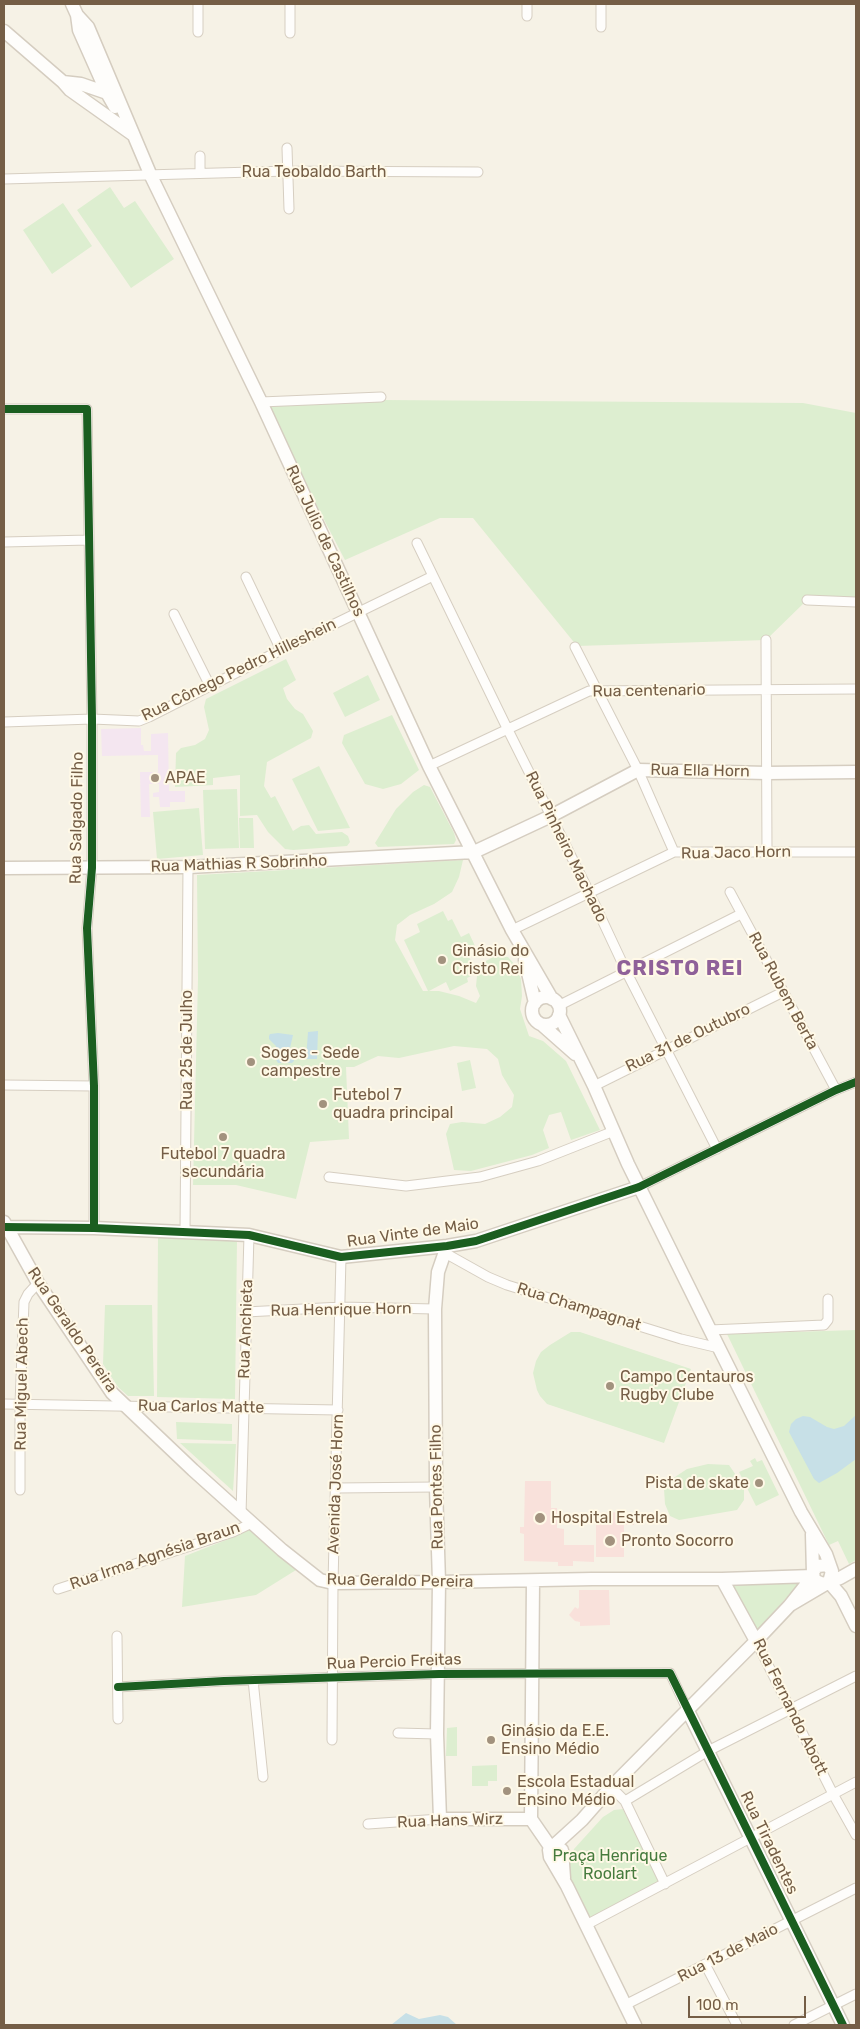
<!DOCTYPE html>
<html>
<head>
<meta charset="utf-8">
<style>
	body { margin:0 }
	#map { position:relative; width:860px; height:2029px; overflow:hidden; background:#f6f2e6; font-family:Rubik,sans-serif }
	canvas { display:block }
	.frame { position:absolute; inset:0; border:5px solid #755e46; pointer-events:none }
	.scale { position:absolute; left:688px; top:1996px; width:118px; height:22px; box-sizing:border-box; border:2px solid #755e46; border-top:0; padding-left:6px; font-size:15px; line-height:18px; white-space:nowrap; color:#755e46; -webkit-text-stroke:4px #fff9e7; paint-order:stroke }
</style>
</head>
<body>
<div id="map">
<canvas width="860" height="2029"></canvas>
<div class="frame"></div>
<div class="scale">100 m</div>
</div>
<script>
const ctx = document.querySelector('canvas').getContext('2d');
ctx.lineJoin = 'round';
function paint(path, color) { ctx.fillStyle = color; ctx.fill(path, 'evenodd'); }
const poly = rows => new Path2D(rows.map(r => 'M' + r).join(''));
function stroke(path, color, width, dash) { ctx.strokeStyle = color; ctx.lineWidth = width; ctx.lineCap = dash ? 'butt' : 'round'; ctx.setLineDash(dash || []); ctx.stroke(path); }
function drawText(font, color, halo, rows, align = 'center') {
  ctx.font = font + ' Rubik,sans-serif'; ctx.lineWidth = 4; ctx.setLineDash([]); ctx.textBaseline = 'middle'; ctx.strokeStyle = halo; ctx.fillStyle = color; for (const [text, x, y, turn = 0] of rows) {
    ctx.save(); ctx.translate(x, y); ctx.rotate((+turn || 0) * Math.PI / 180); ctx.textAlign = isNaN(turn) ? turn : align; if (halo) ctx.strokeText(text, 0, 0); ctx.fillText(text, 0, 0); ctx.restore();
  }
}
paint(poly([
	[141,728,141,745,143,745,144,751,151,751,151,734,168,733,169,791,185,791,185,802,170,802,170,807,160,807,159,797,153,797,153,793,159,792,159,784,149,784,150,817,141,817,140,772,158,772,158,755,102,756,101,729]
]), '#f4e6f0');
paint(poly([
	[525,1481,551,1481,551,1508,557,1508,557,1528,564,1529,564,1545,594,1545,594,1562,573,1561,573,1566,558,1566,558,1562,524,1561,524,1534,520,1533,520,1527,524,1527],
	[623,1512,623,1519,634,1519,634,1525,624,1525,624,1557,596,1557,596,1513],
	[579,1590,609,1590,610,1625,580,1626,580,1622,575,1621,569,1615,575,1607,578,1609,579,1607]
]), '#f9e1db');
paint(poly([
	[110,187,124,208,135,201,174,259,131,288,77,210],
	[63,203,92,246,52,274,23,230],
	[384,400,803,403,856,413,856,598,807,600,766,640,577,646,473,518,440,518,345,560,264,404],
	[286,659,296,680,283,688,287,699,295,709,303,714,313,731,311,738,267,762,264,786,271,798,275,796,293,831,301,826,309,825,316,834,342,832,348,836,350,842,347,846,293,850,285,849,268,832,257,815,240,816,240,775,213,778,213,785,175,787,176,753,181,748,195,745,205,739,209,730,204,707,206,699],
	[368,675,380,700,345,717,333,693],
	[392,715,419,770,401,784,383,789,365,784,342,743,344,735],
	[319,766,350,828,318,831,292,779],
	[424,785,430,787,454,833,456,840,454,844,378,847,375,843,396,809,413,792],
	[237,789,239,848,205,849,203,790],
	[199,808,203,855,157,859,153,812],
	[239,818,253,818,254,848,240,848],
	[463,860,459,877,452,892,434,904,410,915,397,925,395,940,423,991,428,991,404,940,420,932,417,924,443,911,448,921,452,919,461,937,469,933,475,946,466,951,475,969,471,971,473,975,467,978,468,982,450,991,446,982,429,991,439,991,459,996,476,1003,480,996,476,986,477,976,484,962,495,956,508,957,515,965,521,979,522,996,520,1009,529,1036,543,1041,566,1061,600,1130,571,1140,561,1112,549,1115,543,1130,549,1148,532,1155,471,1171,454,1170,446,1134,450,1124,462,1122,485,1124,500,1117,512,1107,514,1095,502,1075,498,1059,487,1049,454,1046,399,1058,378,1056,354,1067,346,1067,349,1139,310,1142,296,1199,236,1185,193,1185,198,979,197,875],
	[470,1060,476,1088,462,1091,457,1063],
	[158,1237,237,1240,235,1399,157,1397],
	[105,1305,152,1305,154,1396,128,1396,118,1387,103,1364],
	[856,1330,856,1560,849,1564,838,1541,829,1545,727,1334],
	[571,1332,580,1332,691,1369,664,1443,547,1404,540,1396,537,1390,533,1373,536,1361,541,1352,550,1345],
	[176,1422,232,1424,232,1441,177,1439],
	[180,1443,236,1444,233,1491],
	[755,1458,757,1462,762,1460,779,1495,756,1506,739,1472,753,1466,750,1461],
	[708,1464,729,1465,744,1487,744,1500,737,1510,679,1520,670,1516,665,1504,664,1489,666,1483,687,1469],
	[250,1528,296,1570,256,1595,182,1607,185,1556,239,1535],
	[729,1583,800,1583,757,1630],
	[457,1727,457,1756,446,1756,447,1728],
	[497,1765,497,1781,488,1781,488,1786,472,1786,472,1766],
	[623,1809,660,1882,589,1919,568,1877,569,1865,574,1849,603,1817,614,1810]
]), '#ddeed0');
paint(poly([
	[318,1031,317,1059,306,1059,308,1032],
	[278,1033,293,1035,290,1048,294,1061,292,1063,278,1063,275,1058,276,1046,269,1039,269,1036,270,1034],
	[856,1415,856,1459,837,1473,819,1483,814,1479,789,1432,791,1424,796,1419,803,1416,810,1417,827,1427,834,1429,844,1426],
	[406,2013,419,2019,440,2015,448,2017,457,2025,391,2025]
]), '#c7e0e7');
const street = poly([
	[527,16,527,4],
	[601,27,601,4],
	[198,32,198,4],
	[290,33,290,4],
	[287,148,289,209],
	[200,173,200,156],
	[4,179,288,171,478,172],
	[261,402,381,397],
	[4,409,87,409,92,719,92,868,87,928,94,1086,94,1228],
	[4,542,89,540],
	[417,543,507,728,589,892,627,973,717,1149],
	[246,577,281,650],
	[807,600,856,602],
	[174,614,210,686],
	[766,640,767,852],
	[575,647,638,770,674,852],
	[4,722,92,719,139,721,149,717,281,650,433,576],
	[429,766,589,691,856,689],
	[730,892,836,1090],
	[512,930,674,852,856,852],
	[558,1006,741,914],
	[4,1085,94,1086],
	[594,1086,783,992],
	[329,1177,406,1186,480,1177,538,1161,614,1131],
	[639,1187,836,1090,856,1082],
	[185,1232,188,867],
	[445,1253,488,1277,507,1285,681,1339,719,1348],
	[246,1312,341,1307,435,1309],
	[710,1330,824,1325,828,1320,828,1299],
	[4,1404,338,1410],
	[336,1488,436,1487],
	[20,1490,20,1404,24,1302,28,1294,38,1283],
	[241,1514,249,1235],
	[58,1589,233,1532,252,1523],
	[117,1636,118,1719],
	[756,1641,833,1794,856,1835],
	[253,1680,263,1777],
	[118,1687,224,1681,439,1674,670,1673,688,1711],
	[398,1733,437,1734],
	[332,1740,333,1583,341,1257],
	[611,1787,625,1801,665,1884],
	[625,1801,708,1751,856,1676],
	[368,1824,440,1819],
	[586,1925,856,1782],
	[705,1964,737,2025],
	[625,2005,856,1888],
	[794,2025,856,1994]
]);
const secondary = poly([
	[72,4,77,15,88,27,151,176,261,402,429,766,512,930,552,999],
	[77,15,79,30,107,93,115,107],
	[4,31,63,82,70,90,132,134],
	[63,82,81,84,110,94],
	[4,868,188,867,474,852,551,816,638,770,767,773,856,772],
	[525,960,535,1003],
	'532 1011a14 14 0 1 1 28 0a14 14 0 1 1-28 0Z',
	[559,1015,594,1086,628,1164,719,1348,801,1512,826,1554,832,1571,829,1582,790,1605],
	[541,1024,575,1054],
	[4,1222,38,1283,112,1393,193,1470,282,1550,320,1580,333,1583,439,1582,592,1579,722,1579,813,1576],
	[6,1227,94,1228,249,1235,341,1257,447,1246,476,1241,639,1187],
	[447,1246,438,1272,435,1309,436,1487,439,1582,437,1734,440,1819,531,1819],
	[812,1534,813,1574],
	[832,1571,827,1565,818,1566,813,1571,814,1580,823,1584,840,1578,856,1569],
	[722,1579,756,1641],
	[829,1582,841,1596,856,1626],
	[688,1711,843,2025],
	[531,1819,533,1581],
	[531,1819,551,1848],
	[553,1847,558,1847,562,1850,564,1878],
	[635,2025,567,1886,550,1857,549,1850,582,1820,611,1787,756,1641,790,1605,813,1576]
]);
stroke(street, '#d6cec1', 11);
stroke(secondary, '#d5cdc0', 15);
stroke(street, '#fefdfb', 9);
stroke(secondary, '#fefdfb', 12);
stroke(poly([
	[4,409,87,409,92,719,92,868,87,928,94,1086,94,1228],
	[4,1227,94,1228,249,1235,341,1257,447,1246,476,1241,639,1187,836,1090,856,1082],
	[118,1687,224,1681,439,1674,670,1673,843,2025]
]), '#1b5e20', 8);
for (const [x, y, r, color] of [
	[155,778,5,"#a2927e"],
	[442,960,5,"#a2927e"],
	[251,1062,5,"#a2927e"],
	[323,1104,5,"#a2927e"],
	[223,1137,5,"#a2927e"],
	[610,1386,5,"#a2927e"],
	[759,1483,5,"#a2927e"],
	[540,1518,6,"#a2927e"],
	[610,1541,6,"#a2927e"],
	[491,1740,5,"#a2927e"],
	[507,1791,5,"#a2927e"]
]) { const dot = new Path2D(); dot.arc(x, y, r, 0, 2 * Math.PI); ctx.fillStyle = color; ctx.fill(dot); stroke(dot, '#fff9e7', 2); }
drawText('16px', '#755e46', '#fff9e7', [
	["Rua Teobaldo Barth",314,172],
	["Rua Julio de Castilhos",325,541,65],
	["Rua Cônego Pedro Hilleshein",239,670,-26],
	["Rua centenario",649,691,-1],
	["Rua Ella Horn",700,771,1],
	["Rua Salgado Filho",77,818,-89],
	["Rua Pinheiro Machado",566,847,64],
	["Rua Jaco Horn",736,853,-1],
	["Rua Mathias R Sobrinho",239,864,-2],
	["Rua Rubem Berta",783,991,62],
	["Rua 31 de Outubro",688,1038,-26],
	["Rua 25 de Julho",187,1050,-90],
	["Rua Vinte de Maio",413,1233,-8],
	["Rua Champagnat",579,1307,17],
	["Rua Henrique Horn",341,1310,-1],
	["Rua Anchieta",246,1329,-88],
	["Rua Geraldo Pereira",72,1330,56],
	["Rua Miguel Abech",22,1384,-89],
	["Rua Carlos Matte",201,1407,1],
	["Avenida José Horn",336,1484,-88],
	["Rua Pontes Filho",437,1487,-91],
	["Rua Irma Agnésia Braun",155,1556,-19],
	["Rua Geraldo Pereira",400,1581,1],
	["Rua Percio Freitas",394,1662,-2],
	["Rua Fernando Abott",790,1707,64],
	["Rua Hans Wirz",450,1821,-2],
	["Rua Tiradentes",769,1843,64],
	["Rua 13 de Maio",728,1953,-27]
]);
drawText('16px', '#755e46', '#fff9e7', [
	["APAE",165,778],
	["Ginásio do",452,951],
	["Cristo Rei",452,969],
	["Soges - Sede",261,1053],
	["campestre",261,1071],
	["Futebol 7",333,1095],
	["quadra principal",333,1113],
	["Futebol 7 quadra",223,1154,"center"],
	["secundária",223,1172,"center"],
	["Campo Centauros",620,1377],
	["Rugby Clube",620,1395],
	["Pista de skate",749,1483,"right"],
	["Hospital Estrela",551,1518],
	["Pronto Socorro",621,1541],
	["Ginásio da E.E.",501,1731],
	["Ensino Médio",501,1749],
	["Escola Estadual",517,1782],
	["Ensino Médio",517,1800]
], 'left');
drawText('16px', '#467b3d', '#fff9e7', [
	["Praça Henrique",610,1856],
	["Roolart",610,1874]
]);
ctx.letterSpacing = '1px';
drawText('bold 21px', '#8f6199', '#fff9e7', [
	["CRISTO REI",680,969]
]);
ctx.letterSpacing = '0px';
</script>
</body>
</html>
